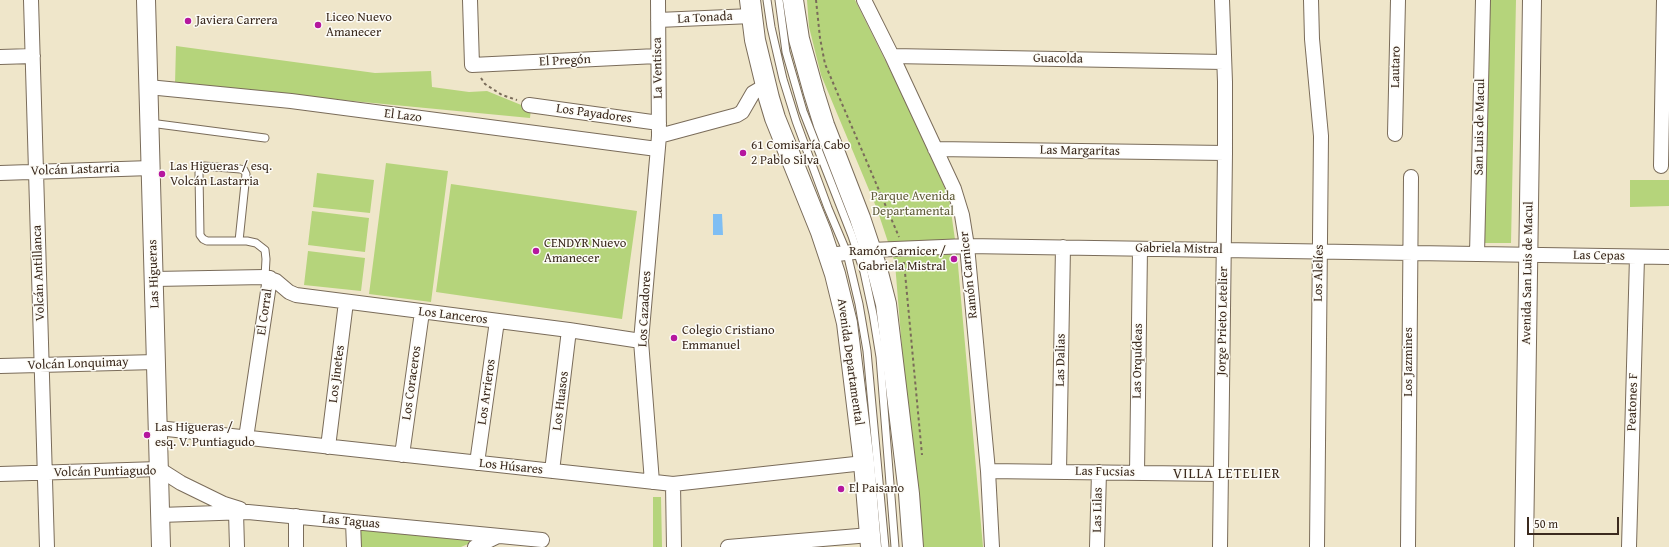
<!DOCTYPE html>
<html>
<head>
<meta charset="utf-8">
<style>
	body { margin:0 }
	#map { position:relative; width:1669px; height:547px; overflow:hidden; background:#efe6ca; font-family:"Gentium Book Plus",serif }
	canvas { display:block }
	.scale { position:absolute; left:1527px; top:517px; width:92px; height:18px; box-sizing:border-box; border:2px solid #3b2a1e; border-top:0; padding-left:5px; font-size:12px; line-height:14px; white-space:nowrap; color:#3b2a1e; -webkit-text-stroke:3px #fdfcf7; paint-order:stroke }
</style>
</head>
<body>
<div id="map">
<canvas width="1669" height="547"></canvas>
<div class="scale">50 m</div>
</div>
<script>
const ctx = document.querySelector('canvas').getContext('2d');
ctx.lineJoin = 'round';
function paint(path, color) { ctx.fillStyle = color; ctx.fill(path, 'evenodd'); }
const poly = rows => new Path2D(rows.map(r => 'M' + r).join(''));
function stroke(path, color, width, dash) { ctx.strokeStyle = color; ctx.lineWidth = width; ctx.lineCap = dash ? 'butt' : 'round'; ctx.setLineDash(dash || []); ctx.stroke(path); }
function drawText(font, color, halo, rows, align = 'center') {
  ctx.font = font + ' "Gentium Book Plus",serif'; ctx.lineWidth = 3; ctx.setLineDash([]); ctx.textBaseline = 'middle'; ctx.strokeStyle = halo; ctx.fillStyle = color; for (const [text, x, y, turn = 0] of rows) {
    ctx.save(); ctx.translate(x, y); ctx.rotate((+turn || 0) * Math.PI / 180); ctx.textAlign = isNaN(turn) ? turn : align; if (halo) ctx.strokeText(text, 0, 0); ctx.fillText(text, 0, 0); ctx.restore();
  }
}
paint(poly([
	[807,0,855,0,906,102,949,197,957,254,983,547,918,547,895,263,877,209,821,75,809,27],
	[1489,0,1516,0,1511,243,1483,243],
	[176,46,375,73,431,71,432,87,469,92,487,91,531,109,530,118,175,84],
	[386,163,448,171,431,302,369,294],
	[317,173,374,180,370,213,313,207],
	[1630,180,1669,180,1669,206,1630,207],
	[451,184,637,211,622,319,436,292],
	[312,211,369,218,365,252,308,245],
	[308,251,365,258,361,291,304,285],
	[653,497,661,497,662,547,653,547],
	[359,528,475,541,461,547,360,547]
]), '#b5d47b');
paint(poly([
	[713,214,722,214,723,235,713,235]
]), '#7fbef3');
const service = poly([
	[767,0,771,27,783,79,796,121,828,208,847,253,859,304,867,351,885,547],
	[779,0,786,52,803,111,852,236,864,272,873,314,880,357,895,547],
	[150,123,265,138],
	[239,241,246,174,244,170,240,169,204,166,201,168,199,173,200,235,203,239,207,241,247,241,256,243,265,250,266,259,265,277]
]);
const minor = poly([
	[31,0,47,547],
	[470,0,472,65,657,56],
	[864,0,892,56,954,189,962,215,967,246,988,471,992,547],
	[1311,0,1312,39,1321,136,1317,547],
	[658,20,752,16],
	[892,56,1224,62],
	[0,57,33,56],
	[148,87,291,101,657,149],
	[529,105,659,123],
	[1395,134,1398,0],
	[659,136,737,115,742,112,753,93,765,86],
	[935,149,1225,153],
	[1661,166,1664,0],
	[0,173,151,168],
	[1477,254,1483,0],
	[829,255,871,250,967,246,1669,257],
	[154,279,265,277,276,281,289,292,296,295,569,330,641,341],
	[0,366,156,362],
	[158,428,673,484,864,463],
	[246,438,270,278],
	[328,447,346,302],
	[402,455,422,312],
	[477,463,497,321],
	[552,471,569,330],
	[988,471,1221,474],
	[1059,472,1063,247],
	[1137,473,1140,249],
	[0,474,159,469,181,483,224,504,240,509],
	[652,482,641,341,659,136,658,0],
	[673,484,674,547],
	[236,512,237,547],
	[160,515,248,512,542,540],
	[296,516,296,547],
	[353,522,354,547],
	[475,547,498,536],
	[728,547,870,535],
	[1097,547,1099,472],
	[1220,547,1225,153,1225,82,1222,0],
	[1408,547,1411,177],
	[1629,547,1637,257]
]);
const tertiary = poly([
	[146,0,161,547],
	[1524,547,1532,0]
]);
const secondary = poly([
	[750,0,755,40,769,98,775,118,821,232,835,274,847,323,864,463,871,547],
	[793,0,799,39,814,93,824,125,860,218,877,269,886,304,909,494,913,547]
]);
stroke(service, '#7a6c5a', 9);
stroke(minor, '#7a6c5a', 16);
stroke(tertiary, '#7a6c5a', 20);
stroke(secondary, '#7a6c5a', 22);
stroke(poly([
	[816,0,820,38,825,64,899,237],
	[481,78,485,84,502,95,517,100],
	[904,262,922,455]
]), '#7a6c5a', 2, [3, 3]);
stroke(service, '#fff', 7);
stroke(minor, '#fff', 14);
stroke(tertiary, '#fff', 18);
stroke(secondary, '#fff', 20);
for (const [x, y, r, color] of [
	[188,21,4,"#b5179e"],
	[318,25,4,"#b5179e"],
	[743,153,4,"#b5179e"],
	[162,174,4,"#b5179e"],
	[536,251,4,"#b5179e"],
	[954,259,4,"#b5179e"],
	[674,338,4,"#b5179e"],
	[147,435,4,"#b5179e"],
	[841,489,4,"#b5179e"]
]) { const dot = new Path2D(); dot.arc(x, y, r, 0, 2 * Math.PI); ctx.fillStyle = color; ctx.fill(dot); stroke(dot, '#fdfcf7', 1.5); }
drawText('13px', '#3b2a1e', '#fdfcf7', [
	["Liceo Nuevo",326,18],
	["Amanecer",326,33],
	["Javiera Carrera",196,21],
	["61 Comisaría Cabo",751,146],
	["2 Pablo Silva",751,161],
	["Las Higueras / esq.",170,167],
	["Volcán Lastarria",170,182],
	["CENDYR Nuevo",544,244],
	["Amanecer",544,259],
	["Ramón Carnicer /",946,252,"right"],
	["Gabriela Mistral",946,267,"right"],
	["Colegio Cristiano",682,331],
	["Emmanuel",682,346],
	["Las Higueras /",155,428],
	["esq. V. Puntiagudo",155,443],
	["El Paisano",849,489]
], 'left');
drawText('13px', '#3b2a1e', '#fdfcf7', [
	["La Tonada",705,18,-3],
	["Guacolda",1058,59,1],
	["El Pregón",565,61,-3],
	["Lautaro",1396,67,-89],
	["La Ventisca",658,68,-91],
	["Los Payadores",594,114,8],
	["El Lazo",403,116,7],
	["San Luis de Macul",1480,127,-89],
	["Las Margaritas",1080,151,1],
	["Volcán Lastarria",75,170,-2],
	["Gabriela Mistral",1179,249,1],
	["Las Cepas",1599,256,1],
	["Volcán Antillanca",39,273,-92],
	["Los Alelíes",1319,273,-89],
	["Avenida San Luis de Macul",1528,273,-89],
	["Las Higueras",154,274,-92],
	["Ramón Carnicer",969,275,-96],
	["Los Cazadores",645,309,-87],
	["El Corral",265,312,-82],
	["Los Lanceros",453,316,7],
	["Jorge Prieto Letelier",1223,321,-89],
	["Las Dalias",1061,360,-89],
	["Las Orquídeas",1138,361,-89],
	["Avenida Departamental",850,362,82],
	["Los Jazmines",1409,362,-90],
	["Volcán Lonquimay",78,364,-2],
	["Los Jinetes",337,374,-83],
	["Los Coraceros",412,383,-82],
	["Los Arrieros",487,392,-82],
	["Los Huasos",561,401,-83],
	["Peatones F",1633,402,-88],
	["Los Húsares",511,467,6],
	["Volcán Puntiagudo",105,472,-1],
	["Las Fucsias",1105,472,1],
	["Las Lilas",1098,510,-89],
	["Las Taguas",351,522,5]
]);
drawText('13px', '#605d3a', '#fdfcf7', [
	["Parque Avenida",913,197],
	["Departamental",913,212]
]);
ctx.letterSpacing = '1px';
drawText('14px', '#3b2a1e', '#fdfcf7', [
	["VILLA LETELIER",1227,474]
]);
ctx.letterSpacing = '0px';
</script>
</body>
</html>
